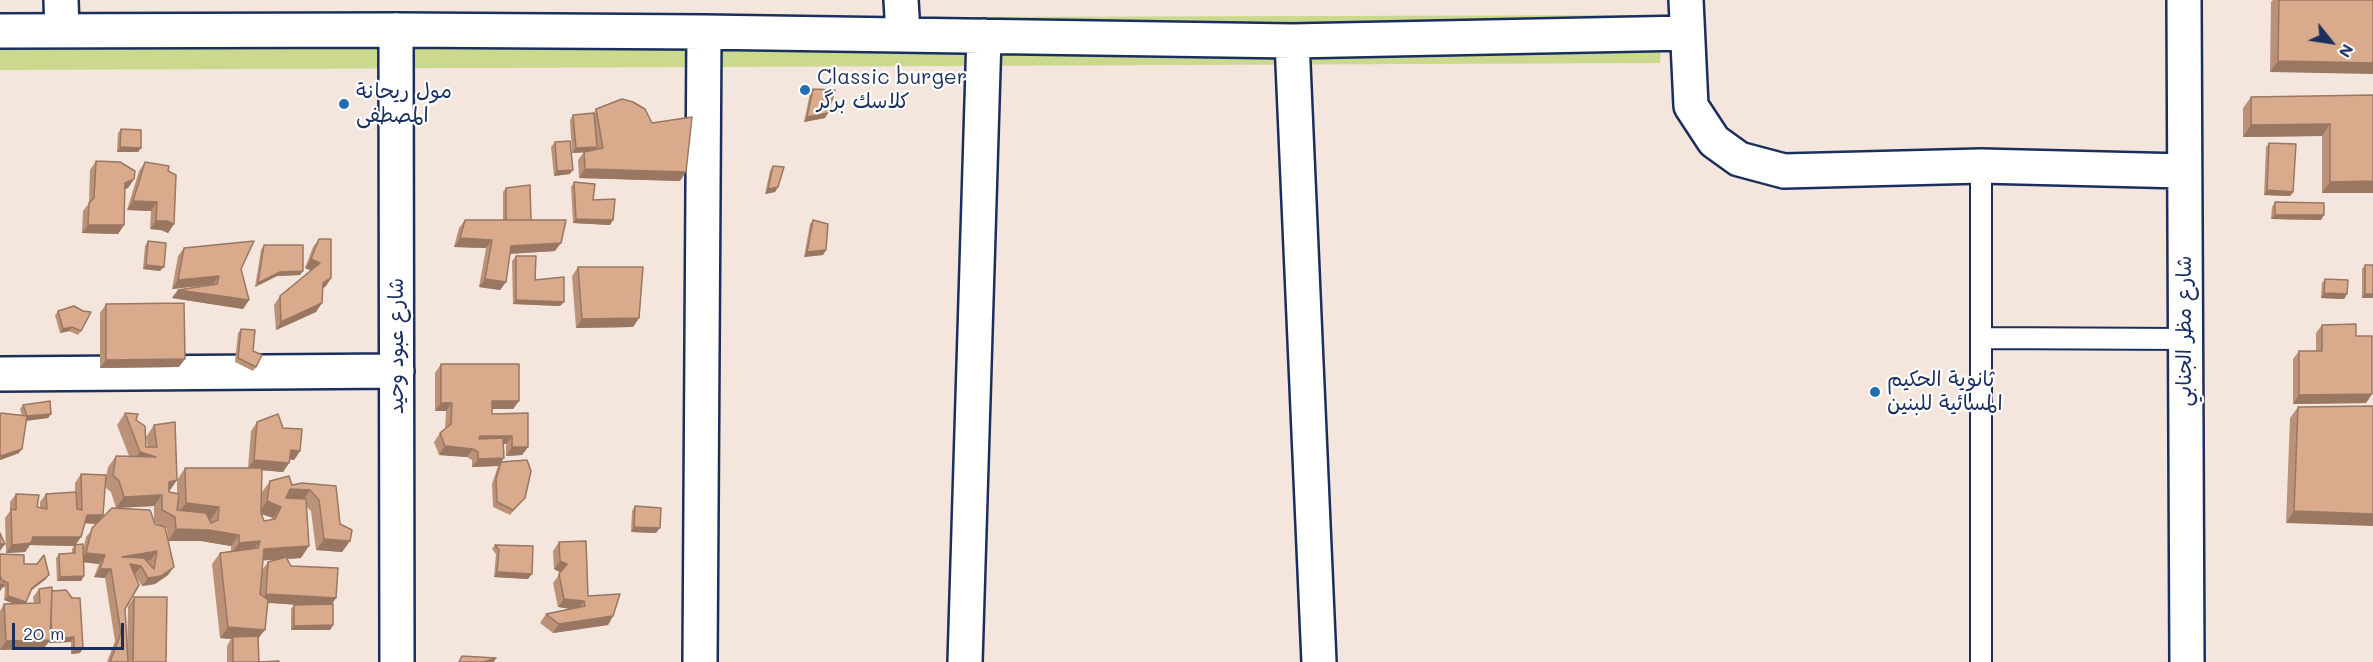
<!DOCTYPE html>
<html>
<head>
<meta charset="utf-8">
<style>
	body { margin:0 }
	#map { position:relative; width:2373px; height:662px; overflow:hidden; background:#f4e6dc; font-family:Mali,sans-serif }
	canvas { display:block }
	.north { position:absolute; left:2301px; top:12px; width:60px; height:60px; -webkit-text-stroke:4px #fff; paint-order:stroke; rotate:120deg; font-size:16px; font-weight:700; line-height:24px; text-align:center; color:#1b2f5e }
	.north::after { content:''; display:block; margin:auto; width:21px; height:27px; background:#1b2f5e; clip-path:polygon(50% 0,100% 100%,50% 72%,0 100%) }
	.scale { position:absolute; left:12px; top:623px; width:112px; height:27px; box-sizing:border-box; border:3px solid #1b2f5e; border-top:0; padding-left:8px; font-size:18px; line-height:21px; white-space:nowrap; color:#1b2f5e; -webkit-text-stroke:4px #fff; paint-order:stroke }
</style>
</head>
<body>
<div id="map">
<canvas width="2373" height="662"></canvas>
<div class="north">N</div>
<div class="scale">20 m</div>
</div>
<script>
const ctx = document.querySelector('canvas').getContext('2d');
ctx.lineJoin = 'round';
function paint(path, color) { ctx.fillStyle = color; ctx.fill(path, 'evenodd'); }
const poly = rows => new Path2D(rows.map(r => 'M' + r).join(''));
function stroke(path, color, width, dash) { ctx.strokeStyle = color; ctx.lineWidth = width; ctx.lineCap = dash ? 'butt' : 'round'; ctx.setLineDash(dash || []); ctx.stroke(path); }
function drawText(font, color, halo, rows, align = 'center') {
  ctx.font = font + ' Mali,"Playpen Sans Arabic",sans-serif'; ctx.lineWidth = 4.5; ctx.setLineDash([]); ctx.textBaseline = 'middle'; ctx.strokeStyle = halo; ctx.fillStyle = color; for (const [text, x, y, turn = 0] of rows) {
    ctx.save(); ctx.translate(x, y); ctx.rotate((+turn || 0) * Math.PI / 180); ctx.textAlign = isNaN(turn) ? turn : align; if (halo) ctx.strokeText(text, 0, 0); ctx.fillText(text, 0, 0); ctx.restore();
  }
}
paint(poly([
	[1663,15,1660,63,0,70,0,17,287,19]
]), '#cad98d');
const service = poly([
	[1981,166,1981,662],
	[1982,338,2185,339]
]);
const minor = poly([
	[61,0,62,31],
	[901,0,903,34],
	[1686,0,1691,106,1714,141,1739,159,1784,171,1981,166,2184,171],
	[2184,0,2187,662],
	[396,30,397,662],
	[0,31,396,30,704,32,1292,41,1687,33],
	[1292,41,1319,662],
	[0,374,397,371],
	[700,662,704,32],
	[965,662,984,36]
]);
stroke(service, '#1b2f5e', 24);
stroke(minor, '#1b2f5e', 38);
stroke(service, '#fff', 20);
stroke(minor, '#fff', 33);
paint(poly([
	[2273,0,2373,0,2270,72,2271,2],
	[813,89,828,113,825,118,804,122,810,93],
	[2373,95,2373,193,2322,193,2322,136,2243,137,2243,108,2251,97],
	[596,109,680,181,579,178,578,160,584,152,572,153,570,120,573,115,594,113],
	[121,129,141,148,138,152,117,152,118,133],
	[555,142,570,174,554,176,551,147],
	[2269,143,2293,192,2290,196,2264,195,2266,147],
	[96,161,134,179,128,188,125,189,124,225,118,234,82,233,83,211,89,203,90,170],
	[145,162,168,171,174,224,168,233,161,230,150,229,151,211,127,210,139,171],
	[773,166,778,187,775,192,765,194,770,171],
	[574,182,593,200,613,220,610,225,573,223,571,187],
	[506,188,555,251,510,254,506,282,500,290,479,287,486,248,454,247,459,228,465,220,503,220,503,192],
	[2275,202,2321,220,2271,219,2272,207],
	[813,220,826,250,823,255,804,257,810,224],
	[319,239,331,278,326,286,323,288,316,312,276,330,274,305,280,296,311,270,305,268,313,247],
	[148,241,160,271,143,269,145,246],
	[264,245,303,271,300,275,277,276,255,287,261,250],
	[184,248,241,269,249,300,243,309,172,298,178,290,212,285,172,289,178,256],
	[516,256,535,280,564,302,560,306,513,304,512,261],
	[2365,265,2373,265,2373,298,2362,298,2362,269],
	[578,267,639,318,633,327,576,328,572,276],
	[2325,279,2347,294,2344,299,2321,298,2322,283],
	[106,304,179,367,100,368,100,313],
	[58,311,81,331,78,335,69,331,60,333,55,315],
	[2322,325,2372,394,2366,403,2293,404,2293,359,2299,351,2316,351,2316,333],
	[241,329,253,351,256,367,253,371,235,362,238,333],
	[441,364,519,401,513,409,492,409,492,414,528,447,522,455,506,456,506,444,504,444,504,458,501,462,525,498,510,515,493,507,492,484,498,466,472,467,472,460,467,457,439,455,434,442,440,433,445,429,446,411,435,411,435,373],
	[23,405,51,414,48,418,26,421,19,453,0,460,0,415,22,416,20,409],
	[2373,406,2286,523,2290,418,2298,407],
	[125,413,136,420,146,447,148,447,146,437,154,425,177,480,169,492,177,494,177,480,185,468,248,468,251,431,257,422,283,428,300,451,294,460,290,459,289,463,283,472,262,470,262,492,270,481,292,485,336,486,340,524,350,541,342,552,316,550,311,511,307,507,301,558,287,559,291,566,336,598,331,604,333,625,330,630,291,630,291,609,294,605,297,605,268,603,259,639,259,662,278,662,227,662,227,646,231,639,220,638,212,564,220,553,231,552,231,546,201,541,168,541,167,529,166,528,168,575,155,584,142,586,134,574,125,609,127,653,128,606,134,597,166,662,107,662,115,641,105,578,94,577,99,564,84,562,84,576,81,581,57,581,56,558,59,554,72,553,72,549,74,546,30,545,25,552,6,553,5,518,10,511,10,502,16,494,37,507,40,508,40,502,46,494,75,492,75,483,81,474,106,477,108,467,116,456,129,456,117,425],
	[105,487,111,492,116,508,154,506,154,522,162,526,155,524,97,523,103,515],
	[261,514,273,518,272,520,264,521],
	[85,523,97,524,86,537,83,551,76,544],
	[263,560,277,560,268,562,262,570],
	[635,506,656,533,631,532,632,511],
	[559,542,588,596,613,616,608,625,553,633,540,623,546,614,571,609,558,607,553,583,561,572,554,569,553,551],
	[495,545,528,579,494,577,496,554,492,549],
	[0,554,46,579,31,591,25,604,34,603,33,597,39,589,52,591,83,648,80,653,71,654,71,642,49,643,49,642,44,648,0,650,0,611,4,604,15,604,4,600,5,588,3,587,0,591]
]), '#bb9278');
paint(poly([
	[2278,61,2373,63,2373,74,2270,72],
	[828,113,825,118,804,122,807,117],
	[2330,124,2322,136,2243,137,2251,125],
	[120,147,141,148,138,152,117,152],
	[597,147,593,152,572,153,576,148],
	[585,169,686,172,680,181,579,178],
	[573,170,570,174,554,176,557,171],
	[134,179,128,188,119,191,125,183],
	[2373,181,2373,193,2322,193,2330,182],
	[778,187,775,192,765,194,768,189],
	[2267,190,2293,192,2290,196,2264,195],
	[133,201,157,202,151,211,127,210],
	[2275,215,2324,215,2321,220,2271,219],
	[576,219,613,220,610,225,573,223],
	[156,221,167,221,174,224,168,233,161,230,150,229],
	[88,225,124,225,118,234,82,233],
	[460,238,492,240,486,248,454,247],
	[561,243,555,251,505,254,511,246],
	[826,250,823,255,804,257,807,252],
	[311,259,320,263,314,272,305,268],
	[146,265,164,267,160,271,143,269],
	[303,271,300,275,277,276,255,287,258,283,280,272],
	[219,276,213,284,172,289,178,280],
	[331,278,326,286,317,292,323,283],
	[485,279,506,282,500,290,479,287],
	[178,290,249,300,243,309,172,298],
	[2324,293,2347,294,2344,299,2321,298],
	[2365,294,2373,294,2373,298,2362,298],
	[516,300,564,302,560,306,513,304],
	[322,303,316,312,276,330,281,322],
	[639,318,633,327,576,328,582,319],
	[72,327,69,331,60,333,63,329],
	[185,359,179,367,100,368,106,360],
	[2372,394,2366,403,2293,404,2299,395],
	[492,401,519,401,513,409,487,409],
	[441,403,452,403,446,411,435,411],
	[51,414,48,418,24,421,27,416],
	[480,436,512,436,506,444,474,444],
	[445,446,473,449,467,457,439,455],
	[512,447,528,447,522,455,506,456],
	[22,449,19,453,0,460,1,456],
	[291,450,300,451,294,460,285,459],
	[140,452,156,457,131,464],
	[504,458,498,466,472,467,478,459],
	[254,460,289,463,283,472,248,469],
	[177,480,169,491,169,482],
	[290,489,310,490,302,502,282,501],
	[162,495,154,506,116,508,124,497],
	[267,501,281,507,273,518,259,513],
	[186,503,219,507,211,519,178,514],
	[2294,511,2373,514,2373,526,2286,523],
	[87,515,103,515,97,524,81,523],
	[634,527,660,528,656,533,631,532],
	[176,529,209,530,239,535,231,546,201,541,168,541],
	[33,537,81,537,75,546,30,545,25,552,6,553,12,545],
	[324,539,350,541,342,552,316,550],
	[260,541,252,552,231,554,239,543],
	[0,544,5,544,0,551],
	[309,546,301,558,256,561,264,549],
	[157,551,151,560,116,565,122,556],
	[86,553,105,555,99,564,80,562],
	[560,561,567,564,561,573,554,569],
	[130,564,141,566,135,574,124,572],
	[174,567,168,575,155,584,142,586,148,578],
	[100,569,111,569,105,578,94,577],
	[497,572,532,574,528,579,494,577],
	[49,575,46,579,28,592,32,588],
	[84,576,81,581,57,581,60,577],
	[0,584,4,585,0,591],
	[266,594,336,598,330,607,260,602],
	[8,596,26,602,23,607,4,600],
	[564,599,584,601,578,610,558,607],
	[613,616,608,625,553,633,559,624],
	[333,625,330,630,291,630,294,626],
	[228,627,265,630,256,641,233,637,231,639,220,638],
	[74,637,71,642,49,643,52,639],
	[50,640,44,648,0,650,6,641],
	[83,648,80,653,71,654,74,649],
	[496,658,494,662,484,662]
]), '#997762');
const building = poly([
	[2279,0,2373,0,2373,63,2278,61,2279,0],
	[813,89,835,90,828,113,807,117,813,89],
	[2373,95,2373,181,2330,182,2330,124,2251,125,2251,97,2373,95],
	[622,99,633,102,645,109,652,123,692,117,686,172,585,169,584,152,603,148,596,109,622,99],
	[594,113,597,147,576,148,573,115,594,113],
	[121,129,141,130,141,148,120,147,121,129],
	[570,141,573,170,557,171,555,142,570,141],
	[2269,143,2296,144,2293,192,2267,190,2269,143],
	[96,161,120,162,135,171,134,179,125,183,124,225,88,225,89,203,94,198,96,161],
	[145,162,169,166,168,171,176,175,174,224,167,221,156,221,157,202,133,201,145,162],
	[773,166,784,167,778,187,768,189,773,166],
	[574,182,595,184,593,200,615,199,613,220,576,219,574,182],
	[530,185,531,220,506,220,506,188,530,185],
	[2275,202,2324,203,2324,215,2275,215,2275,202],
	[465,220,566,220,561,243,511,246,506,282,485,279,492,240,460,238,465,220],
	[813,220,828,224,826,250,807,252,813,220],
	[319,239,331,239,331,278,323,283,322,303,281,322,280,296,320,263,311,259,319,239],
	[148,241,166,243,164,267,146,265,148,241],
	[254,241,241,269,249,300,178,290,217,284,219,276,178,280,184,248,254,241],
	[264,245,303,245,303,271,280,272,258,283,264,245],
	[516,256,536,256,535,280,564,277,564,302,516,300,516,256],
	[2365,265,2373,265,2373,294,2365,294,2365,265],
	[578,267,643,267,639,318,582,319,578,267],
	[2325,279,2348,280,2347,294,2324,293,2325,279],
	[184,303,185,359,106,360,106,304,184,303],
	[74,306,83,311,91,312,81,331,72,327,63,329,58,311,74,306],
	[2356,324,2356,336,2372,336,2372,394,2299,395,2299,351,2322,351,2322,325,2356,324],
	[241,329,255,330,253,351,262,355,256,367,238,358,241,329],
	[441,364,519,364,519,401,492,401,492,414,528,413,528,447,512,447,512,436,480,436,479,439,503,438,504,458,478,459,478,452,473,449,445,446,440,433,451,424,452,403,441,403,441,364],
	[50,401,51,414,27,416,23,405,50,401],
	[2373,406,2373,514,2294,511,2298,407,2373,406],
	[1,413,27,416,22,449,1,456,0,453,0,416,1,413],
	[125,413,138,414,136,420,145,426,146,447,157,447,154,425,175,422,177,480,169,482,169,492,179,494,177,510,206,513,211,523,218,520,219,507,186,503,185,468,262,468,261,513,264,521,275,519,281,507,267,501,270,481,289,476,292,485,302,483,336,486,340,524,352,530,350,541,324,539,319,500,310,490,290,489,286,498,306,499,309,546,264,549,260,594,268,600,265,630,228,627,220,553,258,548,260,541,239,543,239,535,209,530,176,529,175,517,162,510,162,495,124,497,119,481,113,475,116,456,156,457,140,452,125,413],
	[278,414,283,428,302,429,300,451,291,450,289,463,254,460,257,422,278,414],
	[527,460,531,471,525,498,513,510,497,502,496,479,501,462,527,460],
	[81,474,106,475,103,515,87,515,81,537,33,537,31,543,12,545,11,509,16,510,16,494,39,495,37,507,47,509,46,494,76,492,77,509,82,510,81,474],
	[635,506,661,508,660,528,634,527,635,506],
	[112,508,150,510,155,524,165,527,174,567,161,576,148,578,141,566,130,564,139,585,125,609,128,662,110,662,121,633,111,569,100,569,105,555,86,553,92,528,112,508],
	[157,551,154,569,144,558,122,557,157,551],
	[0,533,5,544,0,544,0,533],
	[586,541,588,596,620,594,613,616,559,624,546,614,585,606,584,601,564,599,559,574,567,564,560,561,559,542,586,541],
	[83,544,84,576,60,577,59,554,75,553,75,545,83,544],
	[495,545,533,546,532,574,497,572,499,550,495,545],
	[0,554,24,555,24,564,37,564,44,555,49,575,32,588,26,602,8,596,8,583,2,580,0,575,0,554],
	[286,557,291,566,338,568,336,598,266,594,268,562,286,557],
	[0,575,4,585,0,584,0,575],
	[52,587,50,640,6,641,4,604,40,603,39,589,52,587],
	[66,590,72,598,80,598,83,648,74,649,74,637,52,639,51,620,52,591,66,590],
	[134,597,167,597,166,662,133,662,134,597],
	[333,604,333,625,294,626,294,605,333,604],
	[258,636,259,662,279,661,278,662,233,662,233,637,258,636],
	[462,656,496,658,484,662,459,662,462,656]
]);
paint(building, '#daaa8c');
stroke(building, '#997762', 1.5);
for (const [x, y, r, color] of [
	[805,90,6,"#1f6fb2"],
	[344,104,6,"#1f6fb2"],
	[1875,392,6,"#1f6fb2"]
]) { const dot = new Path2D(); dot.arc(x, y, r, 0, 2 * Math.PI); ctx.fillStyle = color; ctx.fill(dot); stroke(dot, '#fff', 2); }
drawText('21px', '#1b2f5e', '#fff', [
	["Classic burger",817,78],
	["كلاسك برگر",817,102],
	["مول ريحانة",356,92],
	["المصطفى",356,116],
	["ثانوية الحكيم",1887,380],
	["المسائية للبنين",1887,404]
], 'left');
drawText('21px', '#1b2f5e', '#fff', [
	["شارع مظر الجنابي",2185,331,-90],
	["شارع عبود وحيد",397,346,-90]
]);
</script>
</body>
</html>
